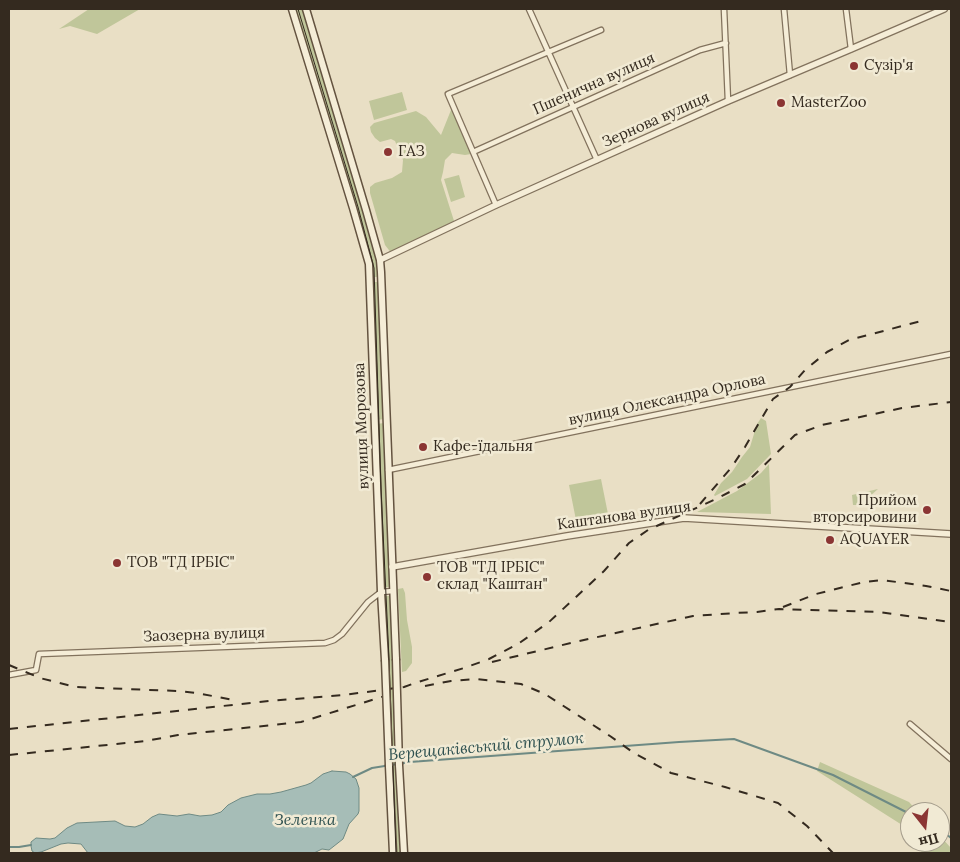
<!DOCTYPE html>
<html>
<head>
<meta charset="utf-8">
<style>
	body { margin:0 }
	#map { position:relative; width:960px; height:862px; overflow:hidden; background:#e9dfc5; font-family:Lora,serif }
	canvas { display:block }
	.frame { position:absolute; inset:0; border:10px solid #342a1f; pointer-events:none }
	.north { position:absolute; left:900px; top:802px; width:50px; height:50px; box-sizing:border-box; background:#f1ead4; border:1px solid #a59d8c; border-radius:50%; rotate:164deg; font-size:14px; font-weight:700; line-height:20px; text-align:center; color:#342a1f }
	.north::after { content:''; display:block; margin:auto; width:18px; height:22px; background:#8b3533; clip-path:polygon(50% 0,100% 100%,50% 72%,0 100%) }
</style>
</head>
<body>
<div id="map">
<canvas width="960" height="862"></canvas>
<div class="frame"></div>
<div class="north">Пн</div>
</div>
<script>
const ctx = document.querySelector('canvas').getContext('2d');
ctx.lineJoin = 'round';
function paint(path, color) { ctx.fillStyle = color; ctx.fill(path, 'evenodd'); }
const poly = rows => new Path2D(rows.map(r => 'M' + r).join(''));
function stroke(path, color, width, dash) { ctx.strokeStyle = color; ctx.lineWidth = width; ctx.lineCap = dash ? 'butt' : 'round'; ctx.setLineDash(dash || []); ctx.stroke(path); }
function drawText(font, color, halo, rows, align = 'center') {
  ctx.font = font + ' Lora,serif'; ctx.lineWidth = 5; ctx.setLineDash([]); ctx.textBaseline = 'middle'; ctx.strokeStyle = halo; ctx.fillStyle = color; for (const [text, x, y, turn = 0] of rows) {
    ctx.save(); ctx.translate(x, y); ctx.rotate((+turn || 0) * Math.PI / 180); ctx.textAlign = isNaN(turn) ? turn : align; if (halo) ctx.strokeText(text, 0, 0); ctx.fillText(text, 0, 0); ctx.restore();
  }
}
paint(poly([
	[89,9,140,9,97,34,70,26,59,29],
	[296,9,303,9,377,256,380,277,372,277,372,263,370,255],
	[402,92,407,110,374,120,369,101],
	[453,105,473,152,471,154,465,155,452,153,445,160,443,172,441,180,455,224,392,254,385,245,370,193,370,187,375,183,392,178,402,172,403,160,395,141,391,139,380,142,375,138,371,132,370,127,374,123,416,111,426,117,441,135],
	[459,175,465,197,451,202,444,179],
	[372,282,380,282,384,419,377,420],
	[761,418,766,421,771,454,747,479,715,496,714,495,721,483,732,472,742,457,750,447,757,424],
	[384,423,390,587,384,587,377,424],
	[769,464,771,514,697,512,737,491,761,473],
	[601,479,609,519,577,525,569,485],
	[878,489,860,505,853,505,852,495],
	[403,588,405,593,407,620,412,647,412,663,406,671,402,672,398,589],
	[384,596,391,596,402,853,395,853],
	[820,762,909,802,918,812,910,812,910,830,817,771],
	[940,836,951,848,951,853,922,853,917,842,940,842]
]), '#c0c69a');
const water = poly([
	[332,771,346,772,350,774,356,779,359,788,359,811,358,814,349,824,343,839,329,850,322,849,314,853,88,853,81,844,68,843,61,844,41,852,35,853,32,851,31,846,31,842,36,838,50,839,55,838,67,828,77,823,115,821,125,826,135,827,143,824,152,817,159,814,177,816,189,814,200,816,212,815,221,812,228,805,241,798,257,794,270,794,281,792,306,785,311,783,323,774,332,771]
]);
paint(water, '#a6bdb7');
stroke(water, '#6e8a84', 1);
stroke(poly([
	[353,777,372,768,410,762,679,742,734,739,833,775,910,814],
	[940,829,951,838],
	[9,847,19,847,31,845]
]), '#6e8a84', 2);
const minor = poly([
	[529,9,597,160],
	[724,9,728,101],
	[784,9,790,75],
	[846,9,851,49],
	[473,152,700,50,726,43],
	[496,205,448,94,601,30],
	[388,470,951,354],
	[9,675,36,670,39,654,325,643,334,640,342,634,368,602,381,592,393,591],
	[910,724,951,759]
]);
const tertiary = poly([
	[380,260,496,205,728,101,851,49,944,9],
	[392,567,567,536,684,518,951,534]
]);
const secondary = poly([
	[292,9,353,208,369,264,381,592,385,660],
	[306,9,366,210,380,260,381,272,396,659],
	[399,765,404,853],
	[389,766,393,853]
]);
stroke(minor, '#82725d', 7);
stroke(tertiary, '#82725d', 8);
stroke(secondary, '#645340', 9);
stroke(minor, '#f5edd7', 4.5);
stroke(tertiary, '#f5edd7', 5.5);
stroke(secondary, '#f5edd7', 6);
stroke(poly([
	[298,9,358,207,374,268,381,489,389,659,396,853]
]), '#342a1f', 1);
stroke(poly([
	[700,504,731,468,745,447,773,399,790,387,805,370,827,352,849,340,925,320],
	[783,607,816,594,864,582,882,580,926,586,951,591],
	[492,662,575,642,693,616,736,613,757,612,779,609,879,612,951,622],
	[9,665,40,678,75,687,178,691,197,693,233,700],
	[425,686,451,681,477,679,521,684,545,694,610,736,634,753,671,773,725,787,778,803,807,826,833,853],
	[9,729,269,701,344,695,404,687,418,682,464,668,489,659,518,644,549,622,604,571,629,543,648,530,718,498,745,484,795,435,822,425,879,413,902,408,951,402],
	[9,755,146,741,178,735,301,722,388,695]
]), '#342a1f', 2, [9, 9]);
const secondaryBridge = poly([
	[396,659,399,765],
	[385,660,389,766]
]);
stroke(secondaryBridge, '#645340', 9, []);
stroke(secondaryBridge, '#f5edd7', 6);
for (const [x, y, r, color] of [
	[854,66,5,"#8b3533"],
	[781,103,5,"#8b3533"],
	[388,152,5,"#8b3533"],
	[423,447,5,"#8b3533"],
	[927,510,5,"#8b3533"],
	[830,540,5,"#8b3533"],
	[117,563,5,"#8b3533"],
	[427,577,5,"#8b3533"]
]) { const dot = new Path2D(); dot.arc(x, y, r, 0, 2 * Math.PI); ctx.fillStyle = color; ctx.fill(dot); stroke(dot, '#f1ead4', 2); }
drawText('15px', '#342a1f', '#f1ead4', [
	["Сузір'я",864,66],
	["MasterZoo",791,103],
	["ГАЗ",398,152],
	["Кафе-їдальня",433,447],
	["Прийом",917,501,"right"],
	["вторсировини",917,518,"right"],
	["AQUAYER",840,540],
	["ТОВ \"ТД ІРБІС\"",127,563],
	["ТОВ \"ТД ІРБІС\"",437,568],
	["склад \"Каштан\"",437,585]
], 'left');
drawText('15px', '#342a1f', '#f1ead4', [
	["Пшенична вулиця",594,84,-24],
	["Зернова вулиця",656,120,-24],
	["вулиця Олександра Орлова",667,400,-12],
	["вулиця Морозова",362,426,-92],
	["Каштанова вулиця",624,516,-8],
	["Заозерна вулиця",204,635,-2]
]);
drawText('italic 16px', '#305251', '#f1ead4', [
	["Верещаківський струмок",486,747,-5],
	["Зеленка",305,820]
]);
</script>
</body>
</html>
